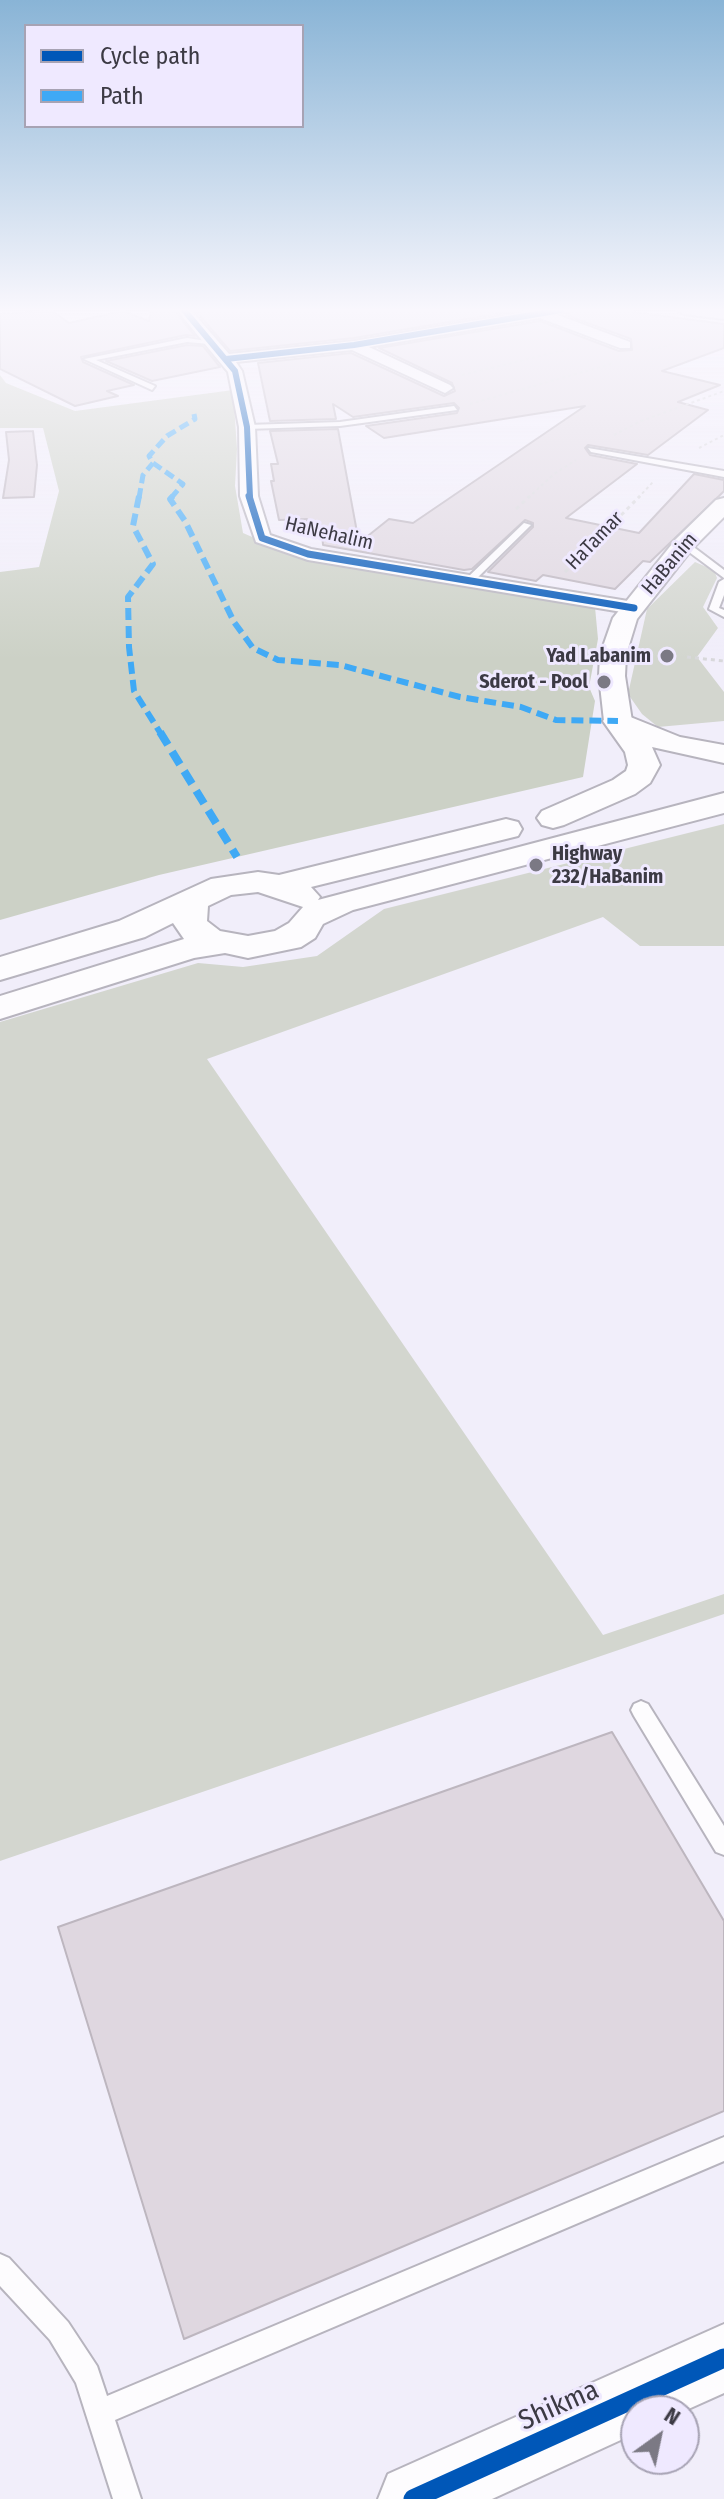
<!DOCTYPE html>
<html>
<head>
<meta charset="utf-8">
<style>
	body { margin:0 }
	#map { position:relative; width:724px; height:2499px; overflow:hidden; background:#f1eefa; font-family:"Fira Sans Condensed",sans-serif }
	canvas { display:block }
	.legend { position:absolute; left:24px; top:24px; width:280px; height:104px; box-sizing:border-box; background:#efe9ff; border:2px solid #a7a3b4; margin:0; padding:10px 14px; list-style:none; font-size:24px; color:#3c3a44 }
	.legend li { display:flex; align-items:center; gap:16px; height:40px }
	.legend b { width:40px; border:2px solid #a7a3b4 }
	.north { position:absolute; left:620px; top:2395px; width:80px; height:80px; box-sizing:border-box; background:#efe9ff; border:2px solid #a7a3b4; border-radius:50%; rotate:33deg; font-size:22px; font-weight:700; line-height:32px; text-align:center; color:#3c3a44 }
	.north::after { content:''; display:block; margin:auto; width:28px; height:36px; background:#7b7984; clip-path:polygon(50% 0,100% 100%,50% 72%,0 100%) }
</style>
</head>
<body>
<div id="map">
<canvas width="724" height="2499"></canvas>
<ul class="legend">
<li><b style="height:10px;background:#0057b8"></b>Cycle path</li>
<li><b style="height:10px;background:#3fa9f5"></b>Path</li>
</ul>
<div class="north">N</div>
</div>
<script>
const ctx = document.querySelector('canvas').getContext('2d');
ctx.lineJoin = 'round';
function paint(path, color) { ctx.fillStyle = color; ctx.fill(path, 'evenodd'); }
const poly = rows => new Path2D(rows.map(r => 'M' + r).join(''));
function stroke(path, color, width, dash) { ctx.strokeStyle = color; ctx.lineWidth = width; ctx.lineCap = dash ? 'butt' : 'round'; ctx.setLineDash(dash || []); ctx.stroke(path); }
function drawText(font, color, halo, rows, align = 'center') {
  ctx.font = font + ' "Fira Sans Condensed",sans-serif'; ctx.lineWidth = 6; ctx.setLineDash([]); ctx.textBaseline = 'middle'; ctx.strokeStyle = halo; ctx.fillStyle = color; for (const [text, x, y, turn = 0] of rows) {
    ctx.save(); ctx.translate(x, y); ctx.rotate((+turn || 0) * Math.PI / 180); ctx.textAlign = isNaN(turn) ? turn : align; if (halo) ctx.strokeText(text, 0, 0); ctx.fillText(text, 0, 0); ctx.restore();
  }
}
paint(poly([
	[695,562,714,570,717,578,703,607,718,628,697,657,724,692,724,721,658,727,642,714,628,694,647,609],
	[724,824,724,946,640,946,603,917,207,1059,603,1635,724,1594,724,1614,0,1861,0,1022,198,963,243,967,317,956,384,909]
]), '#d3d6cf');
paint(poly([
	[0,375,6,383,75,411,233,390,237,449,235,486,243,533,301,558,595,607,598,639,589,687,595,701,583,777,159,875,0,920,0,572,39,567,59,491,43,428,0,428]
]), '#ccd1c6');
const building = poly([
	[151,310,174,310,195,336,186,335,81,357,83,362,134,385,107,391,118,396,75,406,0,369,0,314,52,311,69,323,123,311,149,321,151,310],
	[195,310,520,310,354,338,230,351,195,310],
	[571,310,632,310,632,312,724,324,724,348,662,371,720,385,678,402,708,410,648,455,588,445,585,448,590,455,637,464,566,518,639,533,694,474,724,480,724,491,719,496,650,562,643,561,615,589,543,575,536,581,488,572,533,527,533,523,525,520,472,569,464,570,323,545,322,532,307,532,307,519,279,520,271,481,274,481,271,464,278,464,270,431,338,429,359,543,389,519,413,523,585,406,384,438,366,426,457,413,459,408,454,403,353,417,333,404,336,419,270,421,258,363,351,353,444,396,455,391,452,383,379,348,540,321,619,351,632,350,631,339,566,315,571,310],
	[187,345,203,346,220,367,152,381,106,361,187,345],
	[33,431,37,465,34,497,3,498,9,460,6,432,33,431],
	[612,1732,724,1921,724,2111,184,2339,58,1927,612,1732]
]);
paint(building, '#dfd7e0');
stroke(building, '#bdb6bf', 2);
const service = poly([
	[187,338,213,342,209,344,187,342,96,360,155,386,152,390,84,359,187,338],
	[454,406,457,410,340,426,247,429,243,427,247,425,340,422,454,406],
	[588,448,724,471,724,477,591,452,588,448],
	[524,523,531,525,473,582,467,582,467,578,524,523],
	[681,542,687,542,724,570,724,578,681,546,681,542],
	[724,579,724,595,719,608,724,610,724,617,709,609,719,582,724,579],
	[641,1701,648,1704,724,1826,724,1855,716,1852,634,1716,631,1710,634,1704,641,1701],
	[724,2137,724,2161,115,2420,141,2499,113,2499,76,2383,50,2340,0,2286,0,2254,9,2258,68,2322,97,2366,107,2396,724,2137]
]);
const minor = poly([
	[177,310,191,310,229,354,354,341,537,310,568,310,558,315,630,342,630,348,620,348,540,318,369,347,450,385,453,388,445,393,352,350,236,362,242,371,255,427,258,496,270,535,311,549,634,602,644,608,634,614,308,560,256,542,240,496,239,427,228,372,177,310],
	[677,310,724,311,724,319,684,314,677,310]
]);
const tertiary = poly([
	[724,498,724,517,692,549,637,619,626,655,625,676,632,721,628,727,608,727,604,721,599,676,600,655,613,618,676,539,716,500,724,498],
	[724,2324,724,2393,684,2411,636,2411,636,2433,492,2499,378,2499,388,2474,724,2324]
]);
const primary = poly([
	[618,712,680,737,724,745,724,763,652,747,660,765,650,783,635,794,564,825,553,828,542,825,537,818,542,811,613,780,626,771,628,765,625,752,603,721,607,715,618,712],
	[724,793,724,813,353,910,323,924,315,938,301,947,248,958,225,953,194,958,0,1019,0,996,184,939,173,923,145,937,0,980,0,957,119,921,211,879,258,872,279,875,506,819,518,822,522,829,518,836,311,887,320,897,318,900,724,793],
	[258,892,303,907,289,923,275,931,248,936,220,931,207,921,208,906,231,895,258,892]
]);
stroke(service, '#b7b4be', 4);
stroke(minor, '#b7b4be', 4);
stroke(tertiary, '#b7b4be', 4);
stroke(primary, '#b7b4be', 4);
stroke(poly([
	[646,351,706,336],
	[462,375,569,349],
	[470,404,611,364],
	[614,435,641,421,724,391],
	[699,448,724,435],
	[528,498,554,474,576,460],
	[638,498,653,482]
]), '#d8d8db', 2, [3, 3]);
stroke(poly([
	[516,509,530,496],
	[565,572,640,496],
	[687,657,724,661]
]), '#d8d8db', 3, [4, 4]);
paint(service, '#fdfcfe');
paint(minor, '#fdfcfe');
paint(tertiary, '#fdfcfe');
paint(primary, '#fdfcfe');
stroke(poly([
	[139,498,143,475,153,463],
	[171,498,183,484,153,463,149,456,167,436,195,419,194,414]
]), '#3fa9f5', 5, [10, 5]);
stroke(poly([
	[139,496,133,526,153,564,128,597,129,647,134,691,161,734],
	[173,496,170,499,185,521,234,622,253,648,278,660,340,665,460,697,521,707,556,720,618,721]
]), '#3fa9f5', 6, [12, 6]);
stroke(poly([
	[160,732,237,857]
]), '#3fa9f5', 8, [15, 8]);
stroke(poly([
	[184,310,235,371,247,427,250,498],
	[226,359,354,345,561,310]
]), '#0057b8', 6);
stroke(poly([
	[249,496,262,538,308,554,634,608]
]), '#0057b8', 7);
stroke(poly([
	[413,2499,724,2358]
]), '#0057b8', 19);
const sky = ctx.createLinearGradient(0, 0, 0, 660);
sky.addColorStop(0, '#89b4d6');
sky.addColorStop(0.47, '#f9f7fd');
sky.addColorStop(1, '#f9f7fd00');
ctx.fillStyle = sky;
ctx.fillRect(0, 0, 724, 660);
for (const [x, y, r, color] of [
	[667,656,8,"#7b7984"],
	[604,682,8,"#7b7984"],
	[536,865,8,"#7b7984"]
]) { const dot = new Path2D(); dot.arc(x, y, r, 0, 2 * Math.PI); ctx.fillStyle = color; ctx.fill(dot); stroke(dot, '#efe9ff', 3); }
drawText('20px', '#3c3a44', '#efe9ff', [
	["HaNehalim",329,534,13],
	["HaTamar",595,541,-46],
	["HaBanim",670,564,-50]
]);
drawText('bold 20px', '#3c3a44', '#efe9ff', [
	["Yad Labanim",651,656],
	["Sderot - Pool",588,682],
	["Highway",552,854,"left"],
	["232/HaBanim",552,877,"left"]
], 'right');
drawText('28px', '#3c3a44', '#efe9ff', [
	["Shikma",559,2406,-24]
]);
</script>
</body>
</html>
